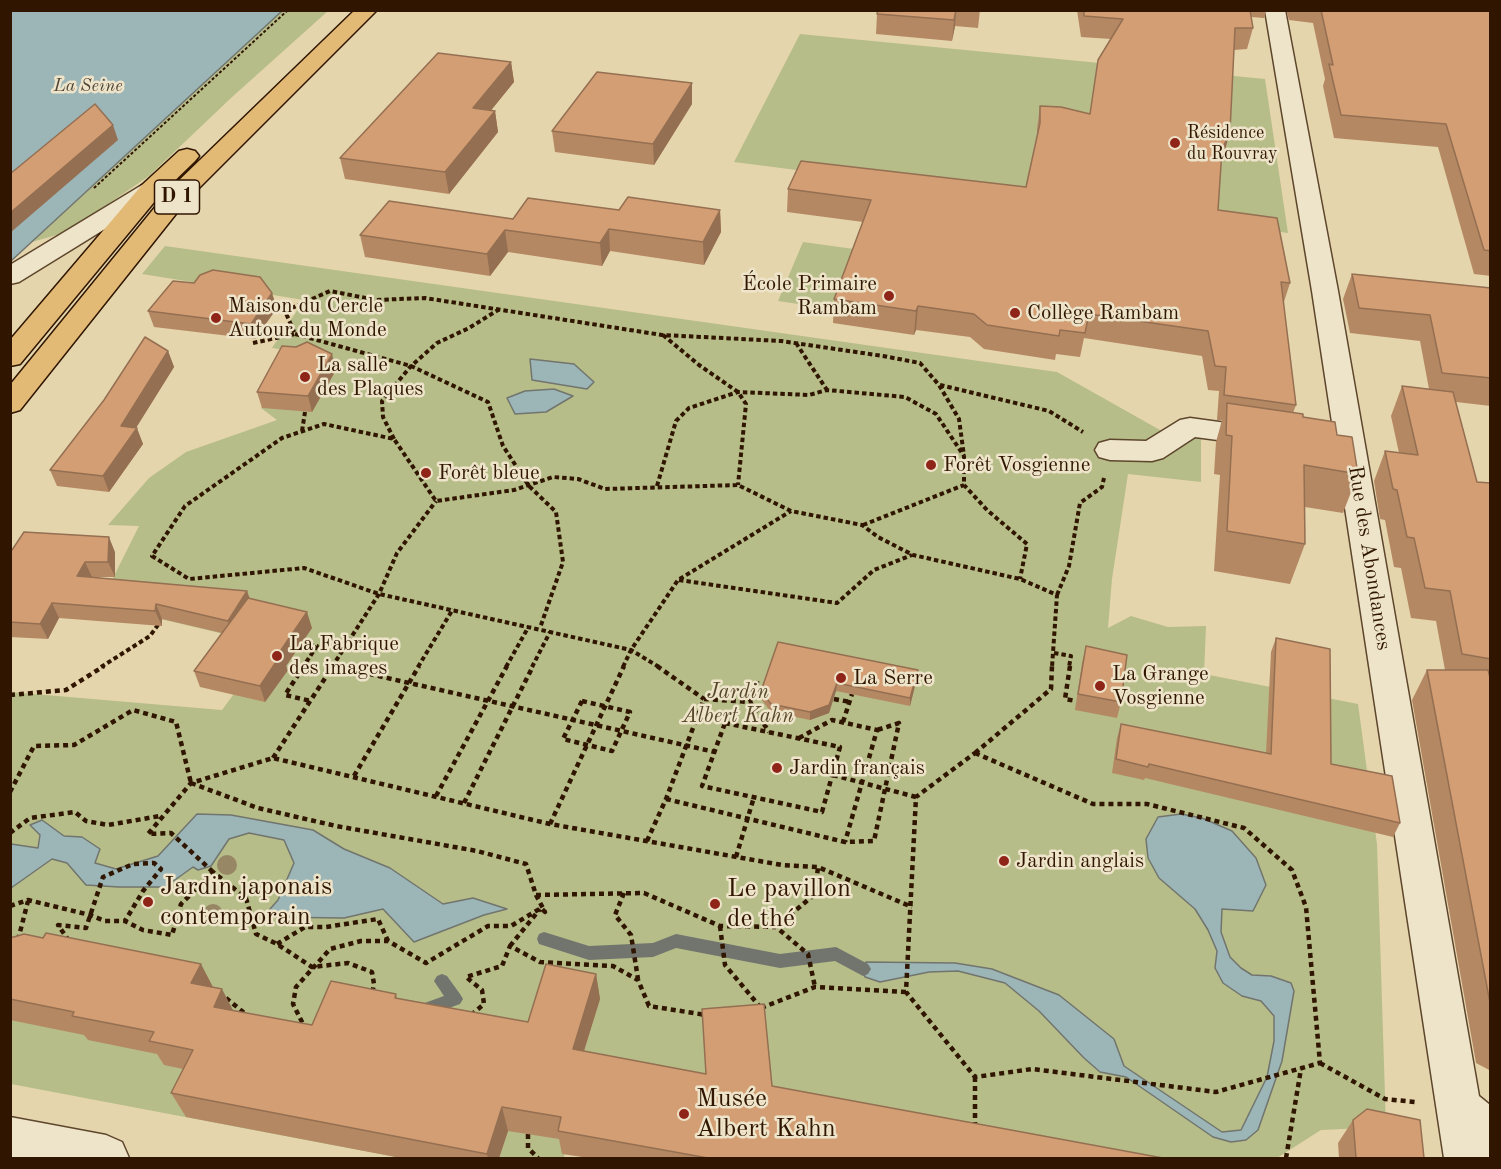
<!DOCTYPE html>
<html>
<head>
<meta charset="utf-8">
<style>
	body { margin:0 }
	#map { position:relative; width:1501px; height:1169px; overflow:hidden; background:#e5d5ad; font-family:"Old Standard TT",serif }
	canvas { display:block }
	.frame { position:absolute; inset:0; border:12px solid #301601; pointer-events:none }
</style>
</head>
<body>
<div id="map">
<canvas width="1501" height="1169"></canvas>
<div class="frame"></div>
</div>
<script>
const ctx = document.querySelector('canvas').getContext('2d');
ctx.lineJoin = 'round';
function paint(path, color) { ctx.fillStyle = color; ctx.fill(path, 'evenodd'); }
const poly = rows => new Path2D(rows.map(r => 'M' + r).join(''));
function stroke(path, color, width, dash) { ctx.strokeStyle = color; ctx.lineWidth = width; ctx.lineCap = dash ? 'butt' : 'round'; ctx.setLineDash(dash || []); ctx.stroke(path); }
function drawText(font, color, halo, rows, align = 'center') {
  ctx.font = font + ' "Old Standard TT",serif'; ctx.lineWidth = 5; ctx.setLineDash([]); ctx.textBaseline = 'middle'; ctx.strokeStyle = halo; ctx.fillStyle = color; for (const [text, x, y, turn = 0] of rows) {
    ctx.save(); ctx.translate(x, y); ctx.rotate((+turn || 0) * Math.PI / 180); ctx.textAlign = isNaN(turn) ? turn : align; if (halo) ctx.strokeText(text, 0, 0); ctx.fillText(text, 0, 0); ctx.restore();
  }
}
paint(poly([
	[282,11,328,11,231,98,149,176,67,232,32,242],
	[800,34,1265,79,1288,233,734,162],
	[803,242,854,249,832,309,778,301],
	[165,246,1057,372,1160,430,1201,437,1201,482,1128,474,1112,579,1108,628,1131,616,1168,627,1206,626,1204,674,1358,704,1377,844,1386,1127,1321,1130,1277,1158,1127,1158,578,1055,564,1158,401,1158,11,1084,10,692,222,710,270,645,144,615,103,598,139,526,108,525,149,478,186,452,277,420,261,408,291,351,272,348,304,300,142,274]
]), '#b6bd89');
const water = poly([
	[11,11,282,11,11,261,11,11],
	[530,359,574,364,594,382,587,389,532,380,530,359],
	[554,389,573,396,546,412,515,414,507,398,525,391,554,389],
	[197,814,231,815,313,830,344,849,390,868,443,904,473,898,507,909,484,915,414,942,383,909,344,918,263,917,278,900,294,863,284,840,249,833,229,839,211,866,198,870,193,867,165,887,119,887,86,885,67,863,52,859,11,888,11,844,38,848,40,835,30,825,42,820,64,836,82,837,100,849,95,863,116,869,158,856,197,814],
	[1181,814,1202,818,1232,831,1256,858,1266,885,1253,911,1222,909,1221,932,1230,957,1241,968,1252,975,1271,976,1291,983,1294,991,1282,1061,1258,1130,1246,1140,1231,1142,1213,1137,1126,1077,1100,1072,1084,1058,1039,1011,1005,983,958,971,929,972,880,982,865,977,863,969,866,962,955,963,992,969,1059,995,1114,1039,1124,1066,1222,1132,1241,1130,1267,1077,1274,1041,1274,1016,1261,1001,1242,996,1223,983,1215,968,1217,951,1208,930,1195,909,1159,878,1148,858,1146,839,1158,817,1181,814]
]);
paint(water, '#9cb5b7');
stroke(water, '#71756e', 1.5);
paint(poly([
	[544,932,589,946,653,943,676,934,780,954,836,947,868,964,871,969,868,974,863,976,835,961,780,968,676,948,653,957,589,960,539,944,537,939,539,934,544,932],
	[442,974,447,976,460,994,463,999,460,1004,424,1017,419,1015,416,1010,419,1005,444,996,434,981,437,976,442,974]
]), '#71756e');
const minor = poly([
	[1265,10,1285,10,1338,291,1479,1096,1490,1105,1490,1158,1444,1158,1312,291,1265,10],
	[151,183,160,185,163,190,160,195,19,282,10,284,10,265,142,185,151,183],
	[1190,418,1263,428,1273,430,1278,437,1273,444,1263,446,1195,437,1163,458,1152,461,1110,460,1099,457,1095,450,1099,443,1110,440,1146,441,1180,420,1190,418],
	[10,1117,106,1135,122,1142,129,1158,10,1158,10,1117]
]);
const major = poly([
	[355,10,377,10,187,200,20,410,10,413,10,385,169,190,355,10],
	[187,149,195,151,199,156,195,161,160,195,20,364,10,366,10,340,142,185,179,151,187,149]
]);
stroke(minor, '#5d462c', 3);
stroke(major, '#301601', 3);
stroke(poly([
	[94,188,288,10]
]), '#301601', 2, [3, 2]);
stroke(poly([
	[295,334,411,366,488,402,503,446,529,486,556,512,563,562,540,628],
	[663,335,699,365,738,392,746,404,738,485],
	[253,343,295,334,285,311,330,291,376,300,425,298,662,335,781,341,883,356,920,363,939,385,959,419,964,456],
	[796,343,827,390],
	[940,385,1049,411,1083,432],
	[302,431,305,412],
	[394,439,383,417,382,401,411,366,437,343,469,328,498,310],
	[657,486,676,421,689,408,738,392,809,395,827,390,905,397,936,414,964,456,964,485,987,510,1027,544,1020,579],
	[863,525,964,485],
	[679,580,837,603,874,570,912,555],
	[1057,595,1069,566,1080,503,1102,487,1104,478],
	[302,643,317,646,303,667],
	[1054,653,1071,656,1069,667],
	[334,666,339,667],
	[101,667,150,636,160,622],
	[332,667,379,594,397,553,436,501],
	[418,667,453,609],
	[506,667,529,626],
	[532,667,550,632],
	[623,667,631,650,678,580,791,511],
	[659,667,631,650,379,594,304,568,189,579,152,556,185,506,282,438,324,424,394,439,436,501,514,490,553,477,578,479,605,489,738,485,791,511,862,525,878,537,913,555,1020,579,1057,595,1052,667]
]), '#301601', 4, [4.5, 3]);
stroke(poly([
	[304,666,285,695,311,701],
	[334,666,715,752],
	[657,666,704,699],
	[1070,666,1065,699,1076,701],
	[10,695,66,690,104,666],
	[834,699,850,702],
	[582,701,630,712,612,751,563,739,582,701],
	[750,702,756,683,766,685],
	[843,722,852,694],
	[725,723,840,747,822,812,702,786,725,723],
	[799,738,832,720,877,730,845,842],
	[975,753,1093,804,1147,804,1244,828,1292,870,1306,907,1320,1063,1216,1092,1032,1069,975,1077,906,992,916,797,975,753],
	[975,753,1051,689,1052,666],
	[273,758,333,666],
	[833,775,916,797],
	[354,776,419,666],
	[191,783,258,808,336,826,477,851,526,864,536,895,545,912,541,908,511,926,488,926,426,963,388,941,361,941,330,949,296,987,293,1004,304,1026],
	[10,792,34,746,74,745,133,710,176,722,191,783],
	[436,796,507,666],
	[666,799,845,842,874,841,899,723,877,730],
	[464,803,533,666],
	[550,824,624,666],
	[10,833,30,818,75,812,86,821,108,825,160,816],
	[647,841,666,799,704,699,750,702,769,732],
	[736,857,754,797],
	[213,872,171,833,148,834,191,783,273,758,550,824,782,865,818,867,912,907],
	[624,893,615,915,631,935,638,979],
	[536,895,644,893,720,926,776,927,808,954,815,987],
	[10,906,28,900,90,915,105,921,125,921,143,930,172,935,181,904,213,872,246,898,256,934,277,944,312,967,348,963,372,972,374,984,372,994],
	[720,926,725,965,761,1008],
	[776,927,815,894,818,867],
	[18,940,28,901],
	[69,941,58,925,86,928,103,877,133,864,154,863,161,869,143,891,125,921],
	[277,944,305,927,326,927,378,919,388,941],
	[510,946,540,909],
	[226,998,248,1016],
	[761,1008,815,987,906,992],
	[471,1015,484,1004,482,990,466,977,502,966,510,946,540,962,613,966,638,980,649,1006,706,1015],
	[1320,1063,1385,1099,1415,1102],
	[975,1077,975,1128],
	[528,1134,528,1148,538,1158],
	[1286,1158,1301,1069]
]), '#301601', 4.5, [5, 4]);
paint(minor, '#eee4ca');
paint(major, '#e2ba76');
ctx.fillStyle = '#978765';
for (const [x, y] of [
	[227,865],
	[213,914]
]) { ctx.beginPath(); ctx.arc(x, y, 10, 0, 2 * Math.PI); ctx.fill(); }
paint(poly([
	[878,10,980,10,978,28,955,26,952,41,876,34,877,14],
	[1077,10,1266,10,1264,18,1251,17,1253,28,1247,49,1234,50,1230,131,1224,154,1221,161,1218,210,1290,283,1283,305,1296,405,1293,413,1303,417,1337,435,1358,474,1343,513,1305,507,1305,544,1290,584,1214,571,1220,475,1214,474,1216,442,1222,420,1217,420,1219,391,1208,390,1202,356,1084,338,1080,357,1056,354,1055,360,984,349,970,337,916,330,914,335,833,323,834,299,863,222,787,212,788,189,1026,187,1037,138,1037,129,1040,106,1090,114,1098,60,1111,39,1081,37],
	[1286,10,1491,10,1491,276,1474,274,1438,147,1334,138,1323,86,1325,79,1313,23,1289,20],
	[511,62,514,82,491,110,495,111,498,132,449,194,345,179,340,158],
	[692,83,692,104,654,165,555,152,552,131],
	[619,210,720,210,721,232,704,265,610,251,602,266,508,252,490,276,365,257,360,235,513,219],
	[1352,274,1491,288,1491,406,1456,402,1477,482,1491,483,1491,1071,1476,1063,1412,700,1427,670,1445,670,1436,621,1411,618,1401,568,1394,567,1385,520,1380,519,1374,481,1385,451,1399,453,1391,416,1402,386,1429,389,1420,341,1350,333,1343,299],
	[277,308,255,339,154,327,148,311],
	[168,351,174,367,136,428,143,444,109,492,57,486,50,470],
	[336,370,312,412,262,408,257,392],
	[115,552,115,577,92,577,247,591,250,599,312,628,286,666,288,670,265,702,200,687,194,671,222,633,162,619,162,626,59,618,48,639,10,637,10,553],
	[1276,638,1331,764,1400,823,1393,837,1145,778,1144,780,1112,773,1117,738,1121,724,1266,753,1271,652],
	[778,642,917,678,910,706,836,691,829,713,810,720,771,712,761,699,761,691],
	[1086,646,1121,702,1117,718,1075,710,1082,663],
	[10,937,43,938,213,988,233,1011,312,1025,396,994,397,998,528,1022,596,974,600,999,584,1051,706,1074,702,1009,772,1086,1163,1158,589,1158,562,1154,559,1139,508,1131,499,1158,401,1158,186,1117,171,1093,183,1069,164,1065,157,1054,88,1040,84,1035,10,1020],
	[1353,1120,1424,1158,1339,1158,1338,1143]
]), '#b58864');
paint(poly([
	[956,10,955,26,952,41,954,20],
	[511,62,514,82,476,129,473,108],
	[692,83,692,104,654,165,653,144],
	[495,111,498,132,449,194,445,172],
	[113,125,118,140,10,233,10,213],
	[1230,131,1224,154,1216,172,1222,150],
	[720,210,721,232,704,265,703,242],
	[609,229,610,251,602,266,600,243],
	[505,230,508,252,490,276,487,254],
	[272,293,277,308,255,339,251,324],
	[918,306,916,330,914,335,916,311],
	[168,351,174,367,134,431,137,428,143,444,109,492,103,476,121,426],
	[332,354,336,370,312,412,308,396],
	[109,537,115,552,115,577,108,562],
	[85,562,92,577,77,576],
	[247,591,252,606,234,636,228,621],
	[52,603,59,618,48,639,40,624],
	[156,604,162,619,162,626,155,611],
	[307,612,312,628,286,666,288,670,265,702,260,686,279,653],
	[918,670,917,678,910,706,910,698],
	[837,683,836,691,829,713,810,720,810,712],
	[201,964,214,989,191,983],
	[596,974,600,999,577,1073,573,1049],
	[222,989,235,1014,214,1007],
	[502,1107,508,1131,499,1158,488,1158,487,1154]
]), '#946f51');
const building = poly([
	[878,10,956,10,954,20,877,14,878,10],
	[1084,10,1250,10,1253,28,1235,28,1230,131,1222,150,1218,210,1277,218,1290,283,1281,282,1296,405,1224,395,1226,367,1215,366,1208,331,1089,314,1085,333,1060,330,1059,336,987,325,974,314,918,306,916,311,834,299,871,200,788,189,801,161,1026,187,1040,123,1040,106,1061,107,1090,114,1098,60,1123,19,1084,16,1084,10],
	[1321,10,1491,10,1491,251,1484,250,1446,124,1341,115,1329,64,1333,65,1321,10],
	[438,53,511,62,473,108,495,111,445,172,340,158,438,53],
	[597,72,692,83,653,144,552,131,597,72],
	[95,104,113,125,10,213,10,174,95,104],
	[628,197,720,210,703,242,609,229,600,243,505,230,487,254,360,235,389,201,513,219,528,198,619,210,628,197],
	[213,270,260,277,272,293,251,324,148,311,173,281,194,283,200,275,213,270],
	[1352,274,1491,288,1491,378,1442,373,1430,315,1359,308,1352,274],
	[145,337,168,351,121,426,137,428,103,476,50,470,104,400,145,337],
	[307,342,332,354,308,396,257,392,282,346,296,347,307,342],
	[1402,386,1453,392,1477,482,1491,483,1491,659,1462,654,1450,591,1425,588,1414,538,1407,537,1397,490,1393,489,1385,451,1418,455,1402,386],
	[1227,403,1303,414,1303,417,1335,422,1337,435,1352,437,1358,474,1304,465,1305,544,1227,531,1232,436,1226,435,1227,403],
	[24,532,109,537,108,562,85,562,77,576,247,591,228,621,156,604,155,611,52,603,40,624,10,622,10,553,24,532],
	[248,598,307,612,279,653,282,653,260,686,194,671,248,598],
	[1276,638,1330,649,1331,764,1392,776,1400,823,1149,764,1148,767,1116,759,1121,724,1271,754,1276,638],
	[778,642,918,670,910,698,837,683,829,705,810,712,771,704,761,691,778,642],
	[1086,646,1127,655,1121,702,1078,694,1086,646],
	[1427,670,1488,670,1491,681,1491,1008,1427,670],
	[46,933,201,964,191,983,222,989,214,1007,312,1025,331,981,396,994,395,998,528,1022,546,964,596,974,573,1049,706,1074,702,1009,764,1004,772,1086,1163,1158,708,1158,558,1131,561,1117,502,1107,487,1154,171,1093,193,1050,149,1041,154,1032,72,1016,74,1012,10,999,10,937,14,937,24,934,43,938,46,933],
	[1367,1109,1420,1120,1424,1158,1356,1158,1353,1120,1367,1109]
]);
paint(building, '#d39e74');
stroke(building, '#946f51', 1.5);
for (const [x, y, r, color] of [
	[1175,143,6,"#8f2418"],
	[889,296,6,"#8f2418"],
	[1015,313,6,"#8f2418"],
	[216,318,6,"#8f2418"],
	[305,377,6,"#8f2418"],
	[931,465,6,"#8f2418"],
	[426,473,6,"#8f2418"],
	[277,656,6,"#8f2418"],
	[841,678,6,"#8f2418"],
	[1100,686,6,"#8f2418"],
	[777,768,6,"#8f2418"],
	[1004,861,6,"#8f2418"],
	[148,902,6,"#8f2418"],
	[715,904,6,"#8f2418"],
	[684,1114,6,"#8f2418"]
]) { const dot = new Path2D(); dot.arc(x, y, r, 0, 2 * Math.PI); ctx.fillStyle = color; ctx.fill(dot); stroke(dot, '#eee4ca', 2); }
drawText('italic 18px', '#504638', '#eee4ca', [
	["La Seine",88,86]
]);
drawText('18px', '#301601', '#eee4ca', [
	["Résidence",1187,133],
	["du Rouvray",1187,154]
], 'left');
for (const [x, y, w] of [
	[177,197,45]
]) { const box = new Path2D(); box.roundRect(x - w / 2, y - 17, w, 34, 4.5); ctx.fillStyle = '#eee4ca'; ctx.fill(box); stroke(box, '#301601', 1.5); }
drawText('bold 20px', '#301601', null, [
	["D 1",177,197]
]);
drawText('21px', '#301601', '#eee4ca', [
	["École Primaire",877,284,"right"],
	["Rambam",877,308,"right"],
	["Maison du Cercle",228,306],
	["Autour du Monde",228,330],
	["Collège Rambam",1027,313],
	["La salle",317,365],
	["des Plaques",317,389],
	["Forêt Vosgienne",943,465],
	["Forêt bleue",438,473],
	["La Fabrique",289,644],
	["des images",289,668],
	["La Grange",1112,674],
	["Vosgienne",1112,698],
	["La Serre",853,678],
	["Jardin français",789,768],
	["Jardin anglais",1016,861]
], 'left');
drawText('21px', '#301601', '#eee4ca', [
	["Rue des Abondances",1369,558,81]
]);
drawText('italic 21px', '#58482a', '#eee4ca', [
	["Jardin",738,692],
	["Albert Kahn",738,716]
]);
drawText('26px', '#301601', '#eee4ca', [
	["Jardin japonais",160,887],
	["contemporain",160,917],
	["Le pavillon",727,889],
	["de thé",727,919],
	["Musée",696,1099],
	["Albert Kahn",696,1129]
], 'left');
</script>
</body>
</html>
